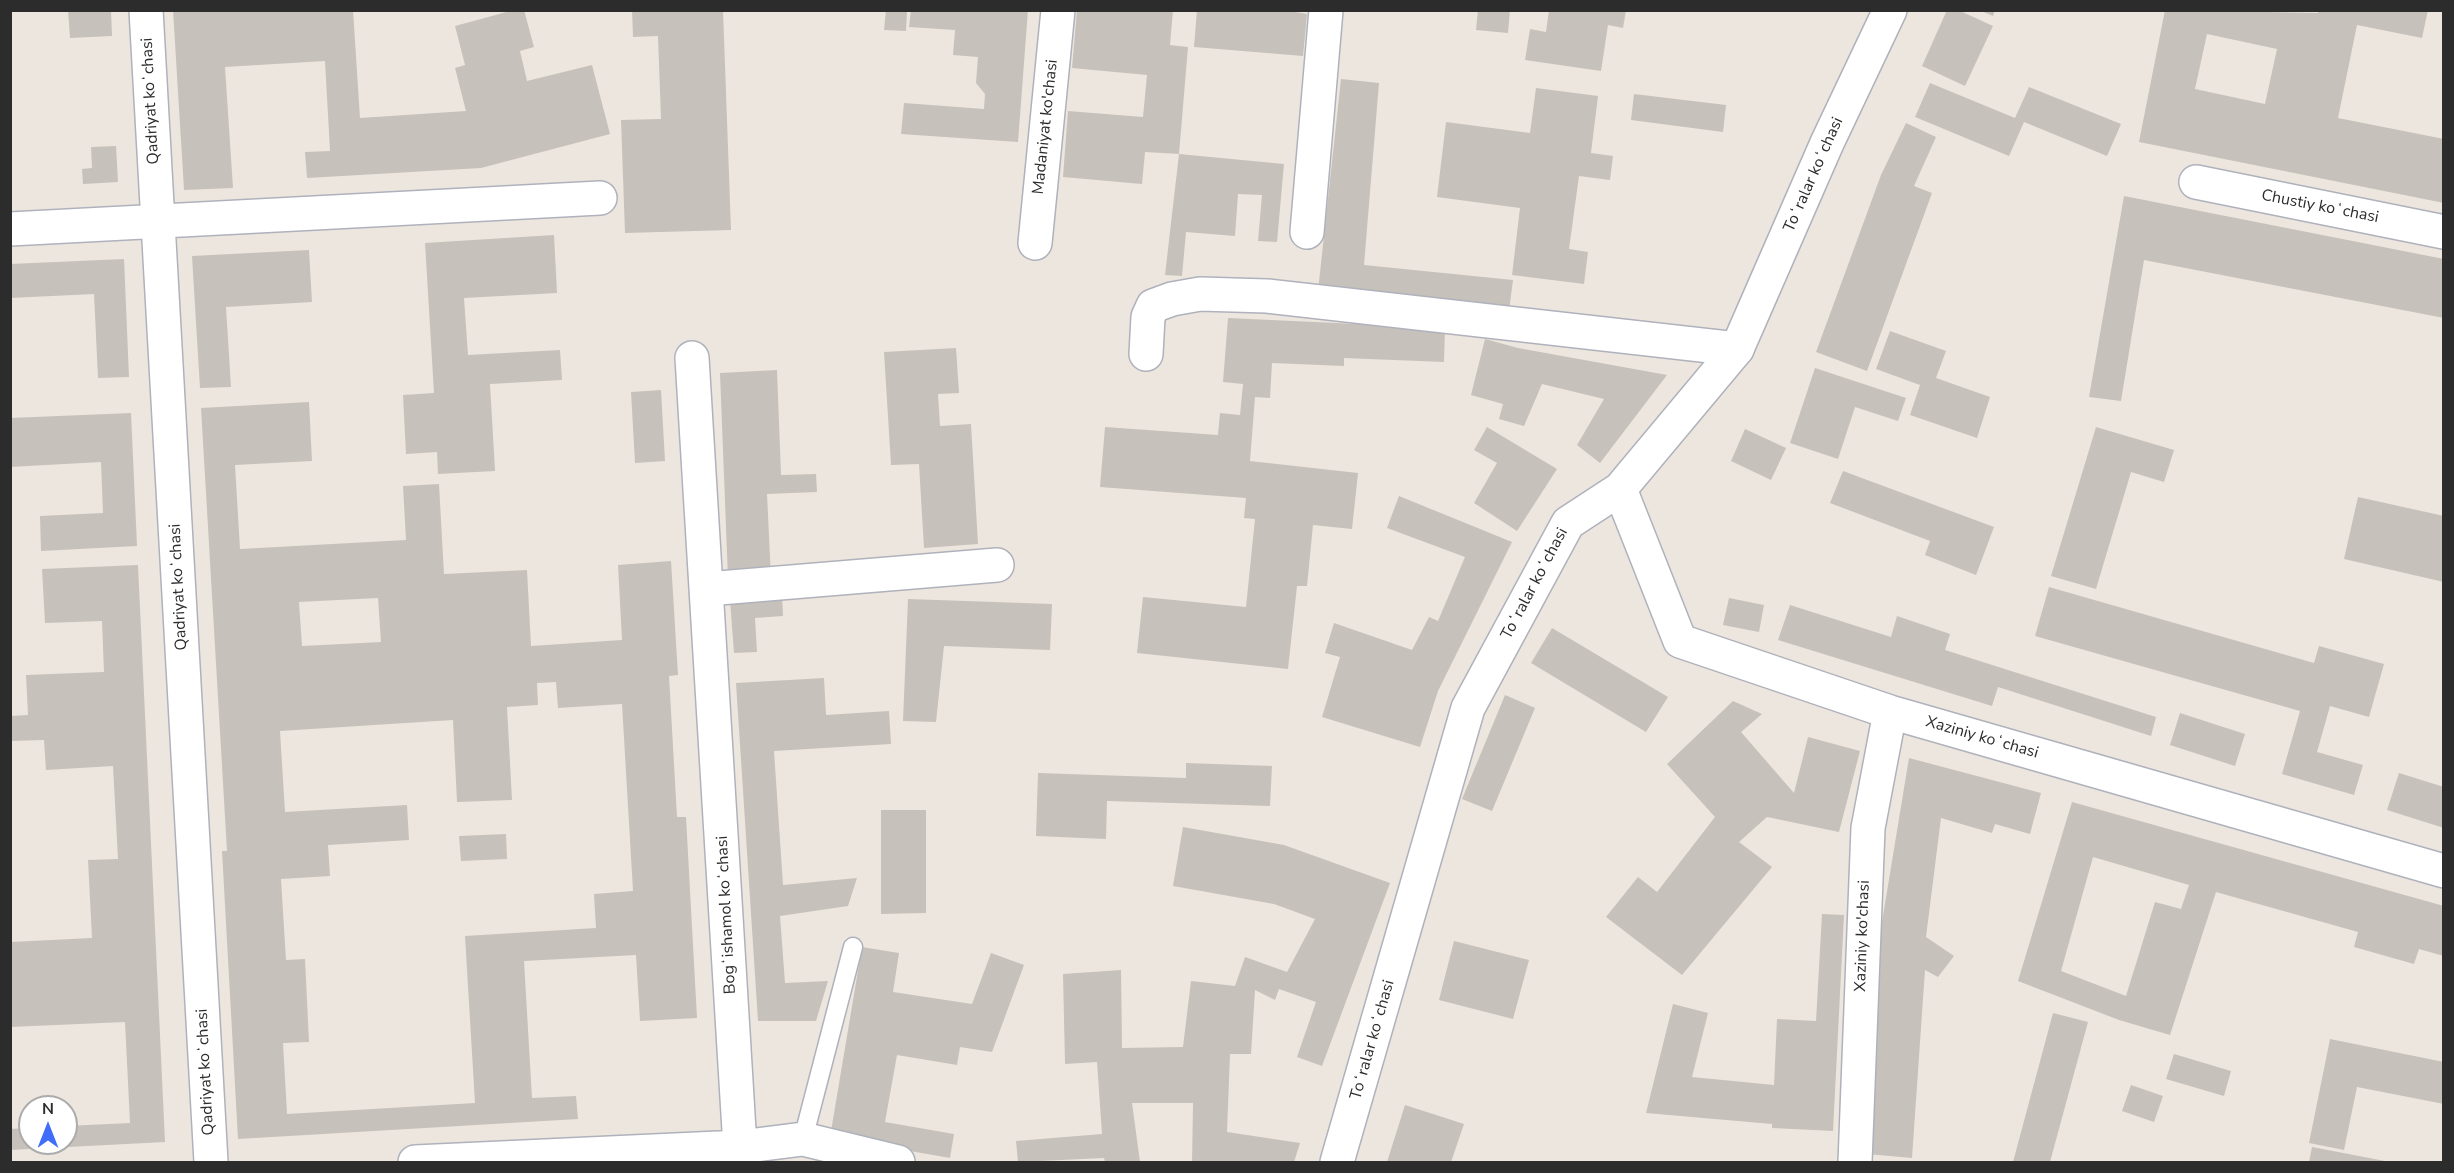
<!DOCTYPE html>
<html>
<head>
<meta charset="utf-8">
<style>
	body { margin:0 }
	#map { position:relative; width:2454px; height:1173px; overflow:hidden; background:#ede6de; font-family:"Nunito Sans",sans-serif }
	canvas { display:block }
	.frame { position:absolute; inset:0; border:12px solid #2c2c2c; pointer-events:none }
	.north { position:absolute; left:18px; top:1095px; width:60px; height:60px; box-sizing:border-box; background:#fff; border:2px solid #ababab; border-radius:50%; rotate:0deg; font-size:16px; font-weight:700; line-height:24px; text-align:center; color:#2c2c2c }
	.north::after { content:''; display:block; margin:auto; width:21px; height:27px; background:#406df9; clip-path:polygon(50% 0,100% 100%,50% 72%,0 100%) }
</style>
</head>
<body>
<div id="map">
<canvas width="2454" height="1173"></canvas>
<div class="frame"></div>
<div class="north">N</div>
</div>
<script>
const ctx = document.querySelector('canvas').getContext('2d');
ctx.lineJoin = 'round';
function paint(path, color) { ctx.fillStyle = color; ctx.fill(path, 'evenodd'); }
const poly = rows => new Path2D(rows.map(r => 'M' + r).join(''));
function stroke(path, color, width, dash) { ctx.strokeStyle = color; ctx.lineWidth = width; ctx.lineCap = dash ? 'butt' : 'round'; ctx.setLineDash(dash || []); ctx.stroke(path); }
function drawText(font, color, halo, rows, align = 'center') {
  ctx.font = font + ' "Nunito Sans",sans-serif'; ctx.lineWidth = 4.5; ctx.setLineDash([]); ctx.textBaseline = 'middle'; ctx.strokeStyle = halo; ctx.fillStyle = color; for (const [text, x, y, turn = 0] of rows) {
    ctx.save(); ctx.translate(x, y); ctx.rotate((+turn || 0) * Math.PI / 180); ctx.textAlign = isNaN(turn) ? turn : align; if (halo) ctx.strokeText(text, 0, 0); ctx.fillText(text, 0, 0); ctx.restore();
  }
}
paint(poly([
	[68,10,111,10,112,36,70,38],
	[173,10,353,10,360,118,466,111,455,68,465,65,455,26,514,10,524,10,534,47,520,51,527,81,592,65,610,134,481,168,307,178,305,152,330,151,325,61,225,67,233,188,184,190],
	[632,10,723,10,731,230,625,233,621,120,661,119,658,36,633,37],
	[886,10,907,10,906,31,884,30],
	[911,10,1028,10,1018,142,901,134,904,103,984,109,985,94,976,83,978,57,953,55,955,30,909,27],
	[1077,10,1173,10,1170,45,1188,47,1179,154,1145,152,1142,184,1063,177,1068,111,1143,117,1147,75,1072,68],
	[1197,10,1284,10,1307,14,1303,56,1194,47],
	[1478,10,1510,10,1508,33,1476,30],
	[1549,10,1626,10,1623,28,1608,25,1601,71,1525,60,1530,29,1546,32],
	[1947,10,1958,10,1993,26,1965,86,1922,66],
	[1979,10,1995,10,1993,16],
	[2165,10,2318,13,2318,10,2428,10,2422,38,2357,25,2338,118,2444,139,2444,203,2139,142],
	[2207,34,2277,49,2265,104,2195,89],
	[1341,79,1379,83,1364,265,1513,280,1509,311,1318,291],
	[1930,83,2015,118,2029,87,2121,124,2107,156,2024,122,2009,156,1915,117],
	[1536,88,1598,96,1591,153,1613,156,1610,180,1579,176,1569,249,1588,252,1584,284,1512,275,1520,208,1437,197,1446,122,1530,133],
	[1634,94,1726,105,1723,132,1631,120],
	[1906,123,1936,137,1914,186,1932,193,1867,371,1816,352,1881,175],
	[116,146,118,182,83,184,82,169,92,168,91,147],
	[1179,154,1284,164,1277,242,1258,241,1262,195,1238,194,1235,236,1186,232,1182,276,1165,275],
	[2124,196,2444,259,2444,318,2144,260,2121,401,2089,397],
	[554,235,557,293,464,298,468,355,560,350,562,380,490,384,495,471,438,474,437,452,406,454,403,395,434,393,425,243],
	[309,250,312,302,226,307,231,387,200,388,192,256],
	[124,259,129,377,98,378,94,294,10,298,10,264],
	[1228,318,1445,328,1444,362,1344,358,1344,366,1272,363,1270,398,1255,397,1250,461,1358,473,1352,529,1313,525,1307,586,1297,586,1288,669,1137,653,1143,597,1246,607,1255,519,1244,518,1246,498,1100,487,1105,427,1218,435,1220,413,1240,415,1243,384,1223,382],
	[1890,331,1946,351,1936,378,1990,397,1977,438,1910,415,1920,385,1876,369],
	[1485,339,1518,348,1667,375,1600,463,1577,445,1604,399,1542,384,1524,426,1499,419,1503,404,1471,395],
	[956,348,959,393,938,394,940,426,971,424,978,544,924,548,919,464,891,465,884,352],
	[1815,368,1906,398,1898,421,1855,407,1838,459,1790,443],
	[777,370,781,475,816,474,817,492,767,494,771,578,728,579,720,373],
	[661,390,665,461,635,463,631,392],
	[309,402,312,461,235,465,240,549,406,540,403,486,439,484,444,574,527,570,531,646,622,640,618,565,671,561,678,675,669,676,677,817,686,817,697,1018,640,1021,636,955,524,961,532,1098,576,1096,578,1119,238,1139,222,851,227,851,201,408],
	[378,598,381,642,302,646,299,602],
	[556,682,558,708,622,704,633,891,594,894,596,928,465,936,475,1103,287,1114,283,1043,309,1042,305,959,286,960,281,879,330,876,328,845,409,840,407,805,285,812,280,731,453,720,457,802,512,800,507,707,538,705,537,683],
	[131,413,137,546,41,551,40,516,103,513,101,462,10,467,10,418],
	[1487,427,1557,469,1517,531,1474,503,1497,463,1474,450],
	[2096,427,2174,450,2164,482,2131,472,2096,589,2051,576],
	[1745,429,1786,448,1771,480,1731,461],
	[1843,471,1994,527,1976,575,1925,555,1930,541,1830,503],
	[1399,496,1512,542,1438,691,1420,747,1322,717,1340,657,1325,653,1334,623,1412,650,1429,617,1438,621,1465,557,1387,528],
	[2358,497,2444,516,2444,582,2344,559],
	[138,565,165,1142,10,1150,10,1129,30,1128,30,1143,66,1143,66,1126,130,1123,125,1022,10,1027,10,942,92,938,88,860,118,859,113,766,46,770,44,740,10,741,10,716,28,715,26,675,104,672,102,621,45,623,42,569],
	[2049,587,2314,663,2319,646,2384,664,2369,717,2330,706,2317,752,2363,765,2354,795,2282,774,2300,711,2035,636],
	[782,596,783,616,755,618,757,652,734,653,730,600],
	[1729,598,1764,605,1759,632,1723,625],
	[908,599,1052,604,1050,650,944,646,936,722,903,721],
	[1790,605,1891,637,1897,616,1950,634,1945,650,2156,717,2151,736,1998,687,1992,706,1778,640],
	[1552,628,1668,697,1646,732,1531,663],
	[824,678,826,715,889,711,891,744,774,751,783,885,857,878,848,906,780,916,785,983,828,981,816,1021,758,1021,736,683],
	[1505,695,1535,708,1492,811,1462,799],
	[1733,701,1762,714,1741,732,1794,793,1808,737,1860,751,1839,832,1767,817,1739,842,1772,867,1682,975,1606,917,1638,877,1657,892,1715,817,1667,764],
	[2180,713,2245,734,2235,766,2170,745],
	[1909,758,2041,793,2030,834,1995,824,1992,833,1941,818,1926,937,1954,956,1938,977,1925,970,1912,1158,1867,1154,1881,928],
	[1186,763,1272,766,1270,806,1107,801,1106,839,1036,836,1038,773,1186,778],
	[2399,773,2444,787,2444,828,2387,810],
	[2072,802,2444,906,2444,956,2419,949,2414,964,2354,947,2358,932,2216,892,2170,1035,2119,1020,2018,981],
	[2093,857,2189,885,2181,909,2155,902,2126,996,2061,971],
	[881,810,926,810,926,913,881,914],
	[1183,827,1284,845,1390,883,1322,1066,1297,1057,1316,1002,1279,989,1275,1000,1255,990,1251,1054,1230,1054,1227,1132,1300,1143,1294,1162,1192,1162,1193,1103,1132,1103,1140,1162,1105,1162,1104,1158,1018,1162,1016,1141,1102,1134,1097,1062,1065,1064,1063,974,1121,970,1122,1048,1183,1047,1191,981,1235,986,1245,957,1287,972,1315,919,1274,904,1173,886],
	[506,834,507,859,461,861,459,836],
	[1822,914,1844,915,1833,1131,1772,1128,1772,1124,1646,1113,1673,1004,1708,1013,1692,1077,1774,1085,1777,1019,1816,1021],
	[1454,941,1529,960,1513,1019,1439,1000],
	[862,947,899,953,893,992,972,1004,991,953,1024,965,992,1052,960,1047,957,1065,897,1055,885,1122,954,1134,950,1158,830,1137],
	[2053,1013,2088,1022,2050,1162,2013,1162],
	[2330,1039,2444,1062,2444,1104,2357,1087,2344,1150,2309,1143],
	[2174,1054,2231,1071,2224,1096,2166,1079],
	[2131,1085,2163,1096,2154,1122,2122,1111],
	[1405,1105,1464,1124,1451,1162,1387,1162],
	[2312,1147,2385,1161,2385,1162,2309,1162]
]), '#c6c1ba');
const lane = poly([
	[803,1139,853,947]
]);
const street = poly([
	[146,10,211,1162],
	[2196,182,2444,232],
	[10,229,600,198],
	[1307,232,1326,10],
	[1035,243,1058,10],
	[1146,354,1148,317,1153,306,1172,299,1200,294,1267,296,1737,349],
	[1620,489,1680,641,1890,712,2444,871],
	[707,589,997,565],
	[740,1147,803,1139,898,1162],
	[415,1162,740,1147,692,358],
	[1855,1162,1868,828,1890,712]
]);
const secondary = poly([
	[1337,1162,1468,708,1568,523,1620,489,1737,349,1827,143,1890,10]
]);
stroke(lane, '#afb2bc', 21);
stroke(street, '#afb2bc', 36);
stroke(secondary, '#afb2bc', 36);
stroke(lane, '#fff', 18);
stroke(street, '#fff', 33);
stroke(secondary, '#fff', 33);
drawText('16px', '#2c2c2c', '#fff', [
	["Qadriyat koʻchasi",151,101,-93],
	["Madaniyat ko'chasi",1046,127,-84],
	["Toʻralar koʻchasi",1814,175,-66],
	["Chustiy koʻchasi",2320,207,11],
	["Toʻralar koʻchasi",1535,584,-62],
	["Qadriyat koʻchasi",179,587,-93],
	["Xaziniy koʻchasi",1982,738,16],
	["Bogʻishamol koʻchasi",727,915,-93],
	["Xaziniy ko'chasi",1863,936,-88],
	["Toʻralar koʻchasi",1373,1040,-74],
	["Qadriyat koʻchasi",206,1072,-93]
]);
</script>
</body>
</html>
